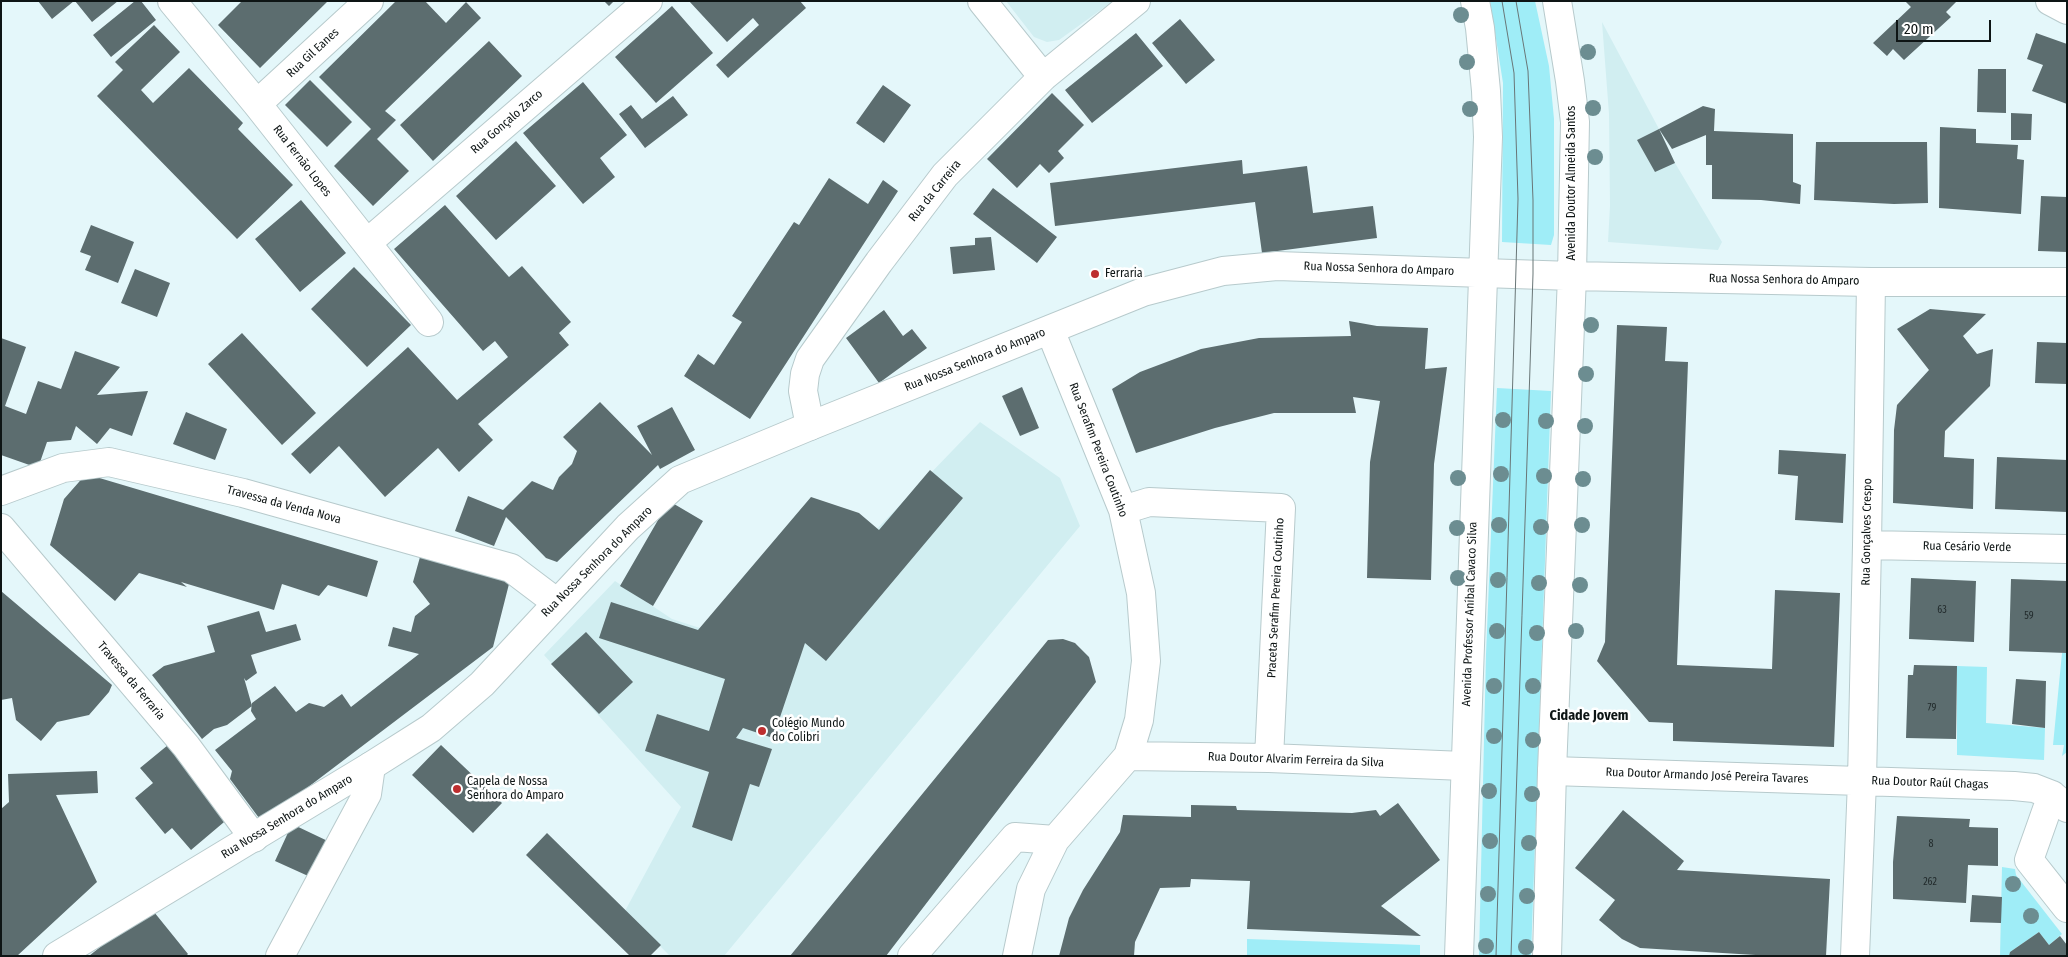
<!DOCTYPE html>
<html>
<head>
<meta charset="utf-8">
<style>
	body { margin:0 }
	#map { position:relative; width:2068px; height:957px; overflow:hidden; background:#e4f7fa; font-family:"Fira Sans Condensed",sans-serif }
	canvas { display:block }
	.frame { position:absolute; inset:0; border:2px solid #0e1515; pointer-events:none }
	.scale { position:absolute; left:1896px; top:20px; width:95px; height:22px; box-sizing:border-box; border:2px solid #0e1515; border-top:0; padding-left:6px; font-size:15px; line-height:18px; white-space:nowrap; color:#0e1515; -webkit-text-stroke:4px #fff; paint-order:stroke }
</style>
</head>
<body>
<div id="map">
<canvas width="2068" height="957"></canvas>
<div class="frame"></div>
<div class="scale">20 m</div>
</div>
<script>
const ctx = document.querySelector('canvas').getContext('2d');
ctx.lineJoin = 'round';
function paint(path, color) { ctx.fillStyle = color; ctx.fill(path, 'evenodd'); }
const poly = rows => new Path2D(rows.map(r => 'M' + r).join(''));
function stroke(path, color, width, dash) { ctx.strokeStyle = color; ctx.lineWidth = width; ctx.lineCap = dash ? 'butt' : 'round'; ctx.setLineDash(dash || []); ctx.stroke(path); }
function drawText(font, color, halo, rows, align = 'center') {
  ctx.font = font + ' "Fira Sans Condensed",sans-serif'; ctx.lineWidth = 5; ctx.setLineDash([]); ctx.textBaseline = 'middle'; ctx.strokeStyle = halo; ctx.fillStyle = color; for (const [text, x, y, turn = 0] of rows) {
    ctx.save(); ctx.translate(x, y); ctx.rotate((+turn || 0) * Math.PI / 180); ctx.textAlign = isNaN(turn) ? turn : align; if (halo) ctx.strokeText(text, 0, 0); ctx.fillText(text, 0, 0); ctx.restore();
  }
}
paint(poly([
	[1006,1,1113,1,1059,40,1047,42,1034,37],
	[1602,22,1659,129,1675,163,1722,242,1718,250,1608,242,1610,206,1609,114],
	[980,422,1060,478,1080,526,724,956,670,956,625,911,681,807,544,655,615,581,672,619,762,648]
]), '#d1eef1');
paint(poly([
	[1490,1,1535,1,1549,66,1554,119,1554,235,1551,245,1502,242,1503,83],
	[1497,388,1551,391,1531,956,1479,956,1486,654],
	[2062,653,2067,653,2067,752,2062,756,2064,745,2053,745],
	[1957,666,1987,667,1986,723,2045,728,2044,760,1957,755],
	[2002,867,2015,869,2016,875,2062,934,2049,945,2039,932,2010,952,2009,956,2000,956],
	[1247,939,1420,945,1420,956,1247,956]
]), '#9fedf7');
paint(poly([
	[38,1,74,1,52,19],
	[75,1,118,1,92,22],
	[135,1,141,1,156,20,111,57,93,35],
	[242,1,328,1,260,68,218,25],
	[396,1,425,1,446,23,466,2,481,18,385,111,396,120,377,139,409,171,373,206,334,166,371,129,319,77],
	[604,1,614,1,609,6],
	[689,1,800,1,806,8,728,78,716,65,759,25,753,18,727,42],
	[1905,1,1957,1,1946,12,1951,17,1904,60,1893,49,1887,56,1873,43,1911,7],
	[672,6,713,53,656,103,615,57],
	[1180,19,1215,60,1186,84,1152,43],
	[154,25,180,52,141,90,153,103,189,68,243,123,238,129,293,185,237,239,97,96,123,70,115,62],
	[1136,33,1163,66,1092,123,1065,90],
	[2036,33,2067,44,2067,104,2032,91,2043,65,2027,59],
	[489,41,522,76,433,161,400,125],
	[1978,69,2006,69,2006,113,1977,112],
	[310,80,352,122,327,147,285,105],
	[583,82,627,135,600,158,615,177,583,204,523,133],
	[883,85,911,105,884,143,856,123],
	[1052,93,1084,125,1058,151,1064,158,1049,173,1040,164,1017,188,987,159],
	[673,96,688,115,645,148,619,114,631,105,642,119],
	[1703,106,1715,109,1714,131,1793,134,1793,182,1801,185,1800,204,1761,200,1712,199,1712,165,1706,165,1706,135,1672,149,1659,129,1675,163,1655,172,1637,140,1659,129],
	[2011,113,2032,114,2031,140,2011,140],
	[1940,127,1976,129,1976,143,2018,145,2017,159,2024,160,2021,214,1939,208],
	[516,141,556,186,496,240,456,196],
	[1816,142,1927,142,1928,203,1894,204,1814,200],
	[1242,160,1243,174,1307,166,1313,213,1373,206,1377,238,1262,253,1255,202,1055,226,1050,183],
	[829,178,868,204,883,180,898,191,750,419,684,376,698,354,714,365,742,322,732,316,794,222,799,225],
	[993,188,1057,237,1037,263,973,214],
	[2041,196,2067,197,2067,252,2038,251],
	[301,200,346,253,300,292,255,239],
	[445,205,509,277,522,266,571,322,559,333,569,345,478,424,493,440,459,472,438,448,385,497,339,446,310,474,291,454,408,347,457,400,508,357,495,341,483,351,394,249],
	[91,225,134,242,118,283,85,270,91,256,80,252],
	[991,237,995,270,953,274,950,247,975,245,975,238],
	[354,267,411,325,367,367,311,309],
	[135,269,170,283,157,317,121,303],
	[1930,309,1986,314,1963,336,1977,354,1993,349,1990,386,1945,431,1944,457,1974,459,1973,509,1893,503,1894,430,1897,405,1929,370,1897,329],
	[884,310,903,336,912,329,927,348,879,383,846,338],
	[1349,321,1377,326,1428,328,1425,369,1447,367,1434,464,1431,580,1367,578,1370,462,1380,401,1353,397,1356,413,1274,413,1215,428,1136,453,1112,389,1140,372,1201,349,1259,338,1351,336],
	[1617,325,1667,327,1665,361,1688,362,1677,665,1772,669,1775,590,1840,593,1834,747,1673,741,1673,723,1649,722,1597,661,1605,642],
	[242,333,316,413,282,445,208,364],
	[1,338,26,347,5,406,26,414,38,381,61,389,75,351,120,367,97,395,148,391,132,436,110,428,97,444,76,426,71,440,47,442,38,468,1,455],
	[2037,342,2067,343,2067,384,2035,383],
	[1022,387,1039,428,1020,436,1002,396],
	[600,402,652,455,637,426,672,407,695,450,660,469,658,465,557,562,546,558,506,517,494,546,455,531,468,496,503,510,532,481,553,490,559,477,572,464,577,451,563,437],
	[186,412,227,429,215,460,173,444],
	[1779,450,1846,454,1843,523,1795,520,1798,476,1778,474],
	[1997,457,2067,460,2067,512,1995,509],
	[930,470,963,498,826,661,805,643,773,738,743,728,736,738,772,749,759,787,750,784,732,841,692,827,709,772,645,751,657,714,709,731,725,679,599,638,611,602,698,630,811,497,859,513,879,530],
	[86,474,378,561,367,597,328,585,319,596,282,584,274,610,181,582,187,587,139,573,115,601,50,545,64,499],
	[669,501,703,521,653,606,620,586],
	[420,557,510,580,493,647,262,822,230,779,232,771,215,750,256,719,251,711,252,703,275,686,296,712,309,703,324,707,342,694,351,707,419,654,388,646,393,627,411,632,415,616,430,604,413,582],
	[1911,578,1976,581,1974,642,1909,639],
	[2011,579,2067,581,2067,653,2009,651],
	[1,591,112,685,109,692,89,715,57,722,41,741,16,720,12,698,1,700],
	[259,611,266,632,296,624,301,640,251,655,257,673,246,681,244,678,252,706,227,725,214,729,202,739,152,675,164,666,215,652,207,626],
	[586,632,633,682,599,714,551,664],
	[1063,639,1075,643,1089,657,1096,682,886,956,790,956,1048,640],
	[1914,665,1957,666,1956,739,1906,738,1908,675,1913,675],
	[2016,679,2046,681,2045,728,2012,724],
	[168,745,230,817,191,850,172,828,165,834,135,798,153,783,140,768],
	[441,745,502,803,473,833,412,775],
	[97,771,98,793,56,795,97,882,17,956,1,956,1,809,9,802,8,774],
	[1398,803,1440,860,1381,906,1421,936,1247,929,1250,881,1191,879,1190,887,1160,888,1135,942,1134,956,1059,956,1069,918,1083,890,1120,832,1123,815,1191,817,1191,805,1236,806,1237,810,1352,813,1376,810,1380,816],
	[1623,810,1684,861,1677,870,1830,879,1826,956,1772,956,1640,948,1622,939,1599,920,1615,900,1575,868],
	[1897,816,1970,819,1969,827,1998,828,1998,866,1968,865,1966,903,1893,899,1893,862],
	[292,824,334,844,317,880,275,861],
	[547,833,661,945,650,956,630,956,526,855],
	[1972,895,2002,897,2001,923,1970,922],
	[150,907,188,954,186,956,89,956],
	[2039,932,2049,945,2060,936,2067,945,2067,956,2009,956,2010,952]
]), '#5c6d6f');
const minor = poly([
	[172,1,257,104,429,322],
	[982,1,1043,77],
	[2050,1,2067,10],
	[257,104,369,1],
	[367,243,648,1],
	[810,426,803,391,805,374,810,359,879,262,945,175,1043,77,1136,1],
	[1,491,63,468,109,462,243,493,511,568,556,602],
	[1123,510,1149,502,1281,508,1269,758],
	[1,528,186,746,254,838],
	[1867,545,2067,549],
	[1128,756,1269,758,1464,766],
	[1552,771,2014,786,2034,788,2052,795,2067,808],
	[2052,795,2029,860,2067,908],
	[280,956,367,794,371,766],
	[912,956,1015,837,1055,840],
	[1017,956,1031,889,1055,840,1128,756,1139,720,1146,661,1141,593,1123,510,1050,330],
	[1855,956,1862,781,1867,545,1871,282]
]);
const major = poly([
	[57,956,371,766,431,728,482,684,628,527,680,480,810,426,1143,292,1223,271,1277,266,1572,276,1871,282,2067,282],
	[1459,956,1488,137,1486,91,1480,28,1475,1],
	[1547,956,1552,771,1572,276,1575,122,1570,81,1557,1]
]);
stroke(minor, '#b7cacc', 30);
stroke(major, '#b7cacc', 30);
stroke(minor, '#fff', 28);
stroke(major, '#fff', 28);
stroke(poly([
	[1496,956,1518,199,1514,73,1502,1],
	[1511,956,1533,274,1533,200,1528,71,1516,1]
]), '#697677', 1);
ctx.fillStyle = '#6c8d91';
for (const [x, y] of [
	[1461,15],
	[1588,52],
	[1467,62],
	[1593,108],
	[1470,109],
	[1595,157],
	[1591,325],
	[1586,374],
	[1503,420],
	[1546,421],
	[1585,426],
	[1501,474],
	[1544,476],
	[1458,478],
	[1583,479],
	[1499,525],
	[1582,525],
	[1541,527],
	[1457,528],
	[1458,578],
	[1498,580],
	[1539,583],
	[1580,585],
	[1497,631],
	[1576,631],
	[1537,633],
	[1494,686],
	[1533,686],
	[1494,736],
	[1533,740],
	[1489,791],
	[1532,794],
	[1490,841],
	[1529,843],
	[2013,884],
	[1488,894],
	[1527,896],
	[2031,916],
	[1486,946],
	[1526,947]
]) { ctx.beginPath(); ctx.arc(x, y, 8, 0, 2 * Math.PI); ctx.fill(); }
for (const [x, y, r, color] of [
	[1095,274,5,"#bd2e2f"],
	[762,731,5,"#bd2e2f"],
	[457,789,5,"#bd2e2f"]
]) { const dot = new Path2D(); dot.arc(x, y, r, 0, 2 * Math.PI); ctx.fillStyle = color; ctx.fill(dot); stroke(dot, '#fff', 2); }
drawText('10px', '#222b2c', null, [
	["63",1942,610],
	["59",2029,616],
	["79",1932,708],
	["8",1931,844],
	["262",1930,882]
]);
drawText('12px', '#0e1515', '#fff', [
	["Rua Gil Eanes",313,53,-43],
	["Rua Gonçalo Zarco",507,122,-41],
	["Rua Fernão Lopes",302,161,52],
	["Avenida Doutor Almeida Santos",1572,183,-90],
	["Rua da Carreira",935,191,-51],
	["Rua Nossa Senhora do Amparo",1379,269,2],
	["Rua Nossa Senhora do Amparo",1784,280,1],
	["Rua Nossa Senhora do Amparo",975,360,-22],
	["Rua Serafim Pereira Coutinho",1098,450,69],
	["Travessa da Venda Nova",284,505,15],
	["Rua Gonçalves Crespo",1867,532,-89],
	["Rua Cesário Verde",1967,547,1],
	["Rua Nossa Senhora do Amparo",597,562,-45],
	["Praceta Serafim Pereira Coutinho",1276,598,-87],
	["Avenida Professor Aníbal Cavaco Silva",1470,614,-88],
	["Travessa da Ferraria",131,681,50],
	["Rua Doutor Alvarim Ferreira da Silva",1296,760,2],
	["Rua Doutor Armando José Pereira Tavares",1707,776,2],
	["Rua Doutor Raúl Chagas",1930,783,2],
	["Rua Nossa Senhora do Amparo",287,817,-31]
]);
drawText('12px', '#0e1515', '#fff', [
	["Ferraria",1105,274],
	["Colégio Mundo",772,724],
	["do Colibri",772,738],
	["Capela de Nossa",467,782],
	["Senhora do Amparo",467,796]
], 'left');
drawText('bold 14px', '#0e1515', '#fff', [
	["Cidade Jovem",1589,716]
]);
</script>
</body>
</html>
